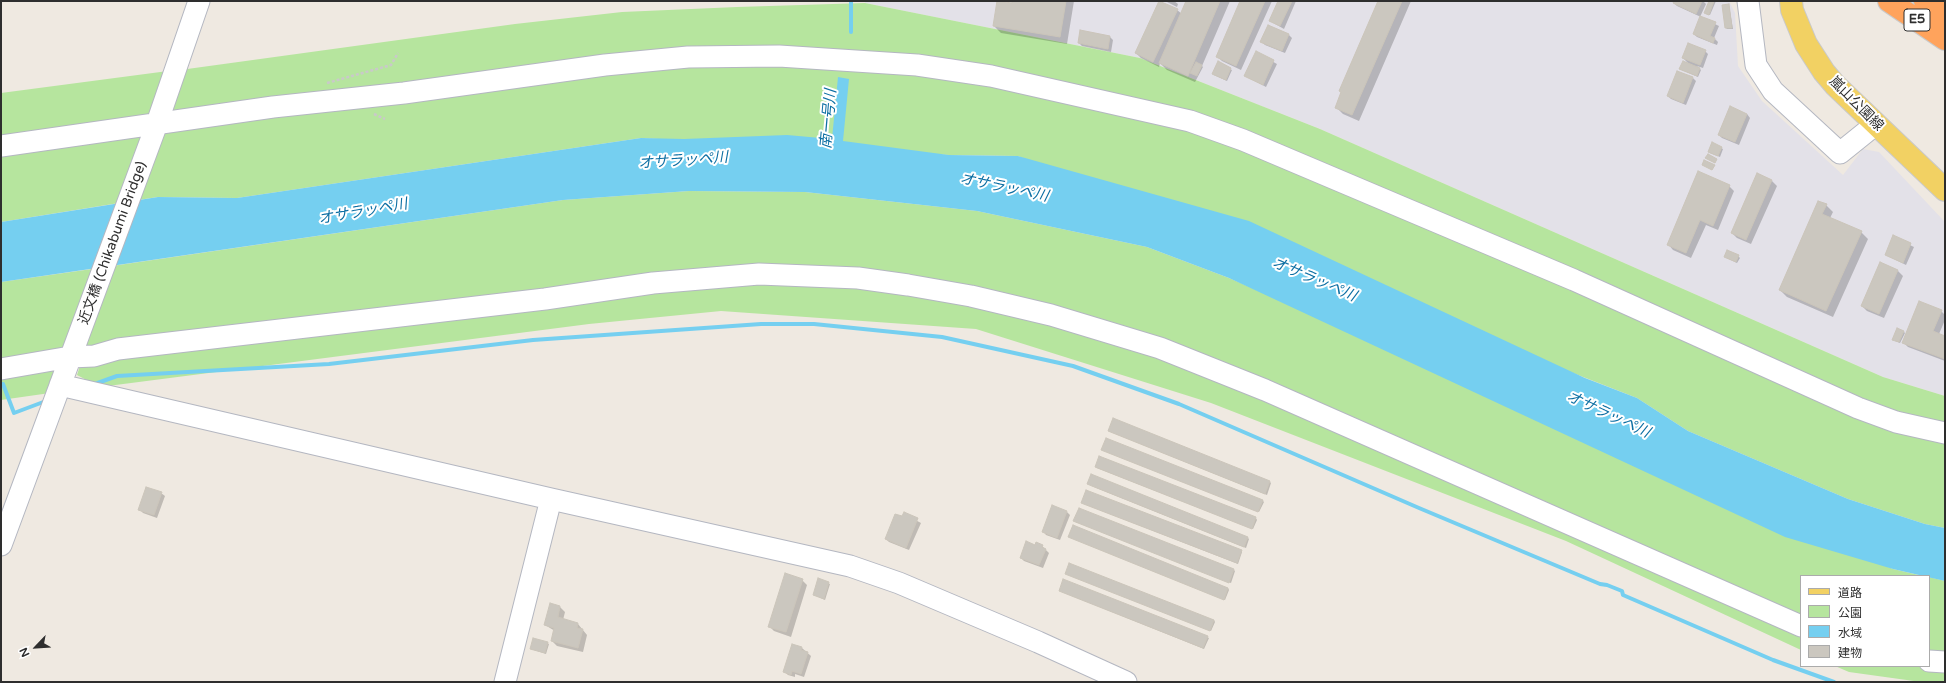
<!DOCTYPE html>
<html>
<head>
<meta charset="utf-8">
<style>
	body { margin:0 }
	#map { position:relative; width:1946px; height:683px; overflow:hidden; background:#efe9e1; font-family:"Varela Round","Noto Sans JP",sans-serif }
	canvas { display:block }
	.frame { position:absolute; inset:0; border:2px solid #2e2e2e; pointer-events:none }
	.legend { position:absolute; left:1800px; top:575px; width:130px; height:92px; box-sizing:border-box; background:#fff; border:1px solid #ababab; margin:0; padding:5px 7px; list-style:none; font-size:12px; color:#2e2e2e }
	.legend li { display:flex; align-items:center; gap:8px; height:20px }
	.legend b { width:20px; border:1px solid #ababab }
	.north { position:absolute; left:16px; top:627px; width:40px; height:40px; -webkit-text-stroke:3px #fff; paint-order:stroke; rotate:245deg; font-size:11px; font-weight:700; line-height:16px; text-align:center; color:#2e2e2e }
	.north::after { content:''; display:block; margin:auto; width:14px; height:18px; background:#2e2e2e; clip-path:polygon(50% 0,100% 100%,50% 72%,0 100%) }
</style>
</head>
<body>
<div id="map">
<canvas width="1946" height="683"></canvas>
<div class="frame"></div>
<ul class="legend">
<li><b style="height:5px;background:#f2d163"></b>道路</li>
<li><b style="height:11px;background:#b6e59e"></b>公園</li>
<li><b style="height:11px;background:#75cff0"></b>水域</li>
<li><b style="height:11px;background:#cbc7bf"></b>建物</li>
</ul>
<div class="north">N</div>
</div>
<script>
const ctx = document.querySelector('canvas').getContext('2d');
ctx.lineJoin = 'round';
function paint(path, color) { ctx.fillStyle = color; ctx.fill(path, 'evenodd'); }
const poly = rows => new Path2D(rows.map(r => 'M' + r).join(''));
function stroke(path, color, width, dash) { ctx.strokeStyle = color; ctx.lineWidth = width; ctx.lineCap = dash ? 'butt' : 'round'; ctx.setLineDash(dash || []); ctx.stroke(path); }
function drawText(font, color, halo, rows, align = 'center') {
  ctx.font = font + ' "Varela Round","Noto Sans JP",sans-serif'; ctx.lineWidth = 4; ctx.setLineDash([]); ctx.textBaseline = 'middle'; ctx.strokeStyle = halo; ctx.fillStyle = color; for (const [text, x, y, turn = 0] of rows) {
    ctx.save(); ctx.translate(x, y); ctx.rotate((+turn || 0) * Math.PI / 180); ctx.textAlign = isNaN(turn) ? turn : align; if (halo) ctx.strokeText(text, 0, 0); ctx.fillText(text, 0, 0); ctx.restore();
  }
}
paint(poly([
	[865,1,1729,1,1735,13,1738,66,1762,101,1843,175,1863,149,1879,152,1945,222,1945,396,1883,377,1320,129,1140,58,865,3]
]), '#e3e1e8');
paint(poly([
	[865,3,1140,58,1320,129,1883,377,1945,396,1945,528,1925,524,1848,499,1688,431,1637,398,1018,156,949,155,641,138,237,198,158,197,138,200,180,70,515,24,622,12,737,7],
	[168,71,119,203,1,222,1,93],
	[689,191,805,192,977,211,1147,247,1229,278,1893,569,1923,576,1801,576,1801,650,1566,541,1211,403,976,329,721,311,589,324,100,387,77,375,112,266,563,200],
	[92,269,50,393,1,400,1,282],
	[1929,577,1945,581,1945,682,1921,682,1849,672,1835,666,1929,666]
]), '#b6e59e');
paint(poly([
	[838,77,849,79,843,141,949,155,1018,156,1249,221,1585,378,1637,398,1688,431,1848,499,1925,524,1945,528,1945,581,1893,569,1785,537,1229,278,1147,247,977,211,805,192,689,191,563,200,1,282,1,222,158,197,237,198,641,138,684,139,787,135,832,139]
]), '#75cff0');
paint(poly([
	[1013,1,1074,1,1067,44,1001,33,994,26],
	[1165,1,1174,1,1178,4,1177,7],
	[1185,1,1230,1,1202,66,1203,67,1195,82,1167,70,1160,63,1159,67,1141,58,1136,53,1177,10,1182,14,1187,2],
	[1242,1,1272,1,1241,70,1222,61,1217,56],
	[1279,1,1296,1,1284,29,1270,21],
	[1379,1,1411,1,1359,121,1343,114,1336,107],
	[1675,1,1703,1,1706,4,1700,17,1719,26,1714,38,1718,42,1717,45,1697,37,1694,34,1701,17,1677,6,1674,3],
	[1710,1,1716,1,1710,15,1706,14],
	[1729,5,1733,29,1727,29,1726,28],
	[1268,26,1289,35,1292,38,1285,53,1265,45,1262,42],
	[1110,37,1113,40,1111,52,1082,46,1079,43],
	[1705,51,1708,54,1703,68,1697,66,1701,70,1698,77,1682,70,1689,64,1683,58],
	[1257,53,1277,64,1266,87,1246,76],
	[1218,63,1232,70,1227,81,1214,75],
	[1693,78,1696,81,1686,105,1671,99,1668,96],
	[1747,114,1750,118,1739,145,1722,138,1719,135],
	[1712,143,1723,149,1720,157,1710,153],
	[1758,174,1772,181,1777,186,1751,244,1737,238,1732,233],
	[1729,186,1734,191,1718,230,1706,225,1691,258,1673,250,1668,244],
	[1826,205,1833,212,1830,218,1861,232,1868,239,1833,317,1787,297,1780,290],
	[1893,237,1914,247,1906,265,1886,255],
	[1738,256,1740,258,1737,263,1727,258],
	[1881,263,1898,271,1903,276,1884,318,1867,311,1862,306],
	[1941,311,1945,315,1945,320,1939,334,1945,337,1945,361,1908,347,1903,342],
	[1903,331,1905,333,1900,343,1895,341],
	[1114,420,1270,482,1271,483,1267,495,1111,432,1109,431],
	[1104,451,1262,500,1264,502,1259,512],
	[1100,457,1256,518,1257,520,1253,529,1097,468,1096,467],
	[1089,485,1248,538,1249,539,1246,548],
	[161,493,165,496,157,518,143,513,139,509],
	[1082,503,1241,551,1242,552,1238,564],
	[1053,507,1067,512,1070,515,1060,540,1046,535,1043,531],
	[1079,509,1234,570,1235,571,1231,583,1076,522],
	[904,514,921,523,909,550,889,542,886,539],
	[1069,537,1228,588,1229,590,1225,600],
	[1035,546,1042,546,1049,553,1043,568,1024,561,1021,558],
	[1066,574,1214,620,1215,622,1211,631],
	[802,580,807,585,791,637,774,631,769,626],
	[819,580,830,584,825,600,814,595],
	[1060,591,1207,637,1209,638,1204,649],
	[551,605,560,607,565,612,563,620,578,624,587,635,583,652,557,646,552,641,555,631,545,625],
	[547,643,549,644,546,654,531,649],
	[802,648,811,656,804,677,795,674,795,677,788,675,785,672]
]), '#0003');
stroke(poly([
	[851,1,851,32],
	[1,384,3,384,14,413,46,401],
	[92,385,117,376,329,364,533,340,761,324,814,324,942,337,1073,366,1179,404,1419,508,1600,584,1607,585,1622,591,1623,595,1773,660,1834,682]
]), '#75cff0', 4);
const building = poly([
	[997,1,1012,3,1012,1,1066,1,1060,37,993,26,997,1],
	[1159,1,1178,9,1153,62,1135,53,1159,1],
	[1186,1,1220,1,1188,76,1159,63,1186,1],
	[1240,1,1265,1,1236,66,1216,57,1240,1],
	[1278,1,1292,1,1280,26,1269,21,1278,1],
	[1378,1,1402,1,1352,115,1335,108,1341,92,1339,91,1378,1],
	[1674,1,1702,1,1696,14,1673,3,1674,1],
	[1709,1,1714,1,1709,15,1704,13,1709,1],
	[1729,4,1732,28,1725,28,1722,5,1729,4],
	[1700,16,1716,22,1710,36,1715,38,1713,43,1693,34,1700,16],
	[1268,25,1289,34,1282,51,1260,42,1268,25],
	[1080,30,1110,36,1108,49,1078,43,1080,30],
	[1688,43,1706,50,1700,65,1682,58,1688,43],
	[1256,51,1274,60,1263,85,1244,76,1256,51],
	[1218,61,1231,68,1226,80,1212,74,1218,61],
	[1683,61,1700,68,1697,76,1679,69,1683,61],
	[1196,62,1202,65,1197,76,1190,73,1196,62],
	[1677,71,1693,77,1683,103,1667,96,1677,71],
	[1730,106,1747,114,1735,142,1718,135,1730,106],
	[1712,142,1722,147,1718,156,1708,152,1712,142],
	[1708,154,1717,159,1715,163,1705,158,1708,154],
	[1704,160,1715,165,1712,170,1702,165,1704,160],
	[1698,171,1730,185,1713,226,1700,220,1686,253,1667,245,1698,171],
	[1757,173,1772,180,1746,240,1731,233,1757,173],
	[1818,201,1827,204,1822,214,1862,231,1826,311,1779,290,1818,201],
	[1893,235,1911,243,1903,263,1885,255,1893,235],
	[1727,250,1739,255,1736,262,1724,257,1727,250],
	[1880,262,1898,270,1879,314,1861,306,1880,262],
	[1919,301,1942,310,1933,331,1945,336,1945,359,1902,343,1919,301],
	[1897,328,1904,331,1899,342,1892,340,1897,328],
	[1113,418,1270,481,1265,494,1108,431,1113,418],
	[1106,438,1263,500,1258,512,1101,450,1106,438],
	[1099,456,1256,517,1252,529,1095,467,1099,456],
	[1091,474,1248,537,1244,547,1087,484,1091,474],
	[146,487,162,492,154,515,138,510,146,487],
	[1086,490,1242,550,1237,563,1081,503,1086,490],
	[1052,505,1067,511,1057,538,1042,532,1052,505],
	[1079,508,1234,569,1229,583,1073,521,1079,508],
	[904,512,918,518,906,548,885,539,895,514,902,516,904,512],
	[1073,525,1228,588,1224,600,1068,537,1073,525],
	[1026,541,1035,545,1036,542,1043,545,1042,547,1046,549,1039,565,1020,558,1026,541],
	[1069,563,1214,620,1210,631,1065,574,1069,563],
	[785,573,803,579,786,632,768,627,785,573],
	[818,578,829,582,824,599,813,595,818,578],
	[1063,579,1208,636,1203,648,1059,591,1063,579],
	[550,603,560,606,558,617,578,623,577,628,583,629,578,648,551,641,554,628,544,625,550,603],
	[533,638,548,642,545,653,530,649,533,638],
	[792,644,802,647,801,650,808,652,801,674,792,671,791,675,783,672,792,644]
]);
paint(building, '#cbc7bf');
stroke(building, '#cbc5ba', 1);
const minor = poly([
	[1748,1,1756,65,1773,91,1840,153,1876,124],
	[1,146,273,107,404,93,605,65,688,57,779,56,917,65,991,76,1190,121,1243,140,1574,280,1858,408,1896,422,1945,433],
	[1,369,70,357,94,356,118,349,545,299,653,283,759,274,858,278,908,285,971,296,1051,315,1160,348,1265,390,1801,626],
	[60,385,551,499,850,566,899,583,1038,642,1126,682],
	[1,545,155,129,199,1],
	[1929,661,1945,662],
	[505,682,551,499]
]);
const major = poly([
	[1791,1,1792,10,1806,44,1824,72,1835,85,1945,190]
]);
const highway = poly([
	[1889,1,1945,39],
	[1925,1,1945,16]
]);
stroke(minor, '#b4b7c1', 23);
stroke(major, '#c9c9c9', 24);
stroke(highway, '#c9c9c9', 24);
stroke(poly([
	[327,83,391,65,398,53],
	[374,114,385,119]
]), '#c9c9c9', 2.5, [3, 2]);
stroke(minor, '#fff', 21);
stroke(major, '#f2d163', 22);
stroke(highway, '#ffa35c', 22);
for (const [x, y, w] of [
	[1917,20,26]
]) { const box = new Path2D(); box.roundRect(x - w / 2, y - 11, w, 22, 3); ctx.fillStyle = '#fff'; ctx.fill(box); stroke(box, '#2e2e2e', 1); }
drawText('bold 13px', '#2e2e2e', null, [
	["E5",1917,20]
]);
drawText('14px', '#2e2e2e', '#fff', [
	["嵐山公園線",1856,104,45],
	["近文橋 (Chikabumi Bridge)",113,243,-70]
]);
drawText('italic 15px', '#0d6fa3', '#fff', [
	["南一号川",829,119,-85],
	["オサラッペ川",683,161,-4],
	["オサラッペ川",1004,188,12],
	["オサラッペ川",363,212,-10],
	["オサラッペ川",1314,280,23],
	["オサラッペ川",1608,415,25]
]);
</script>
</body>
</html>
